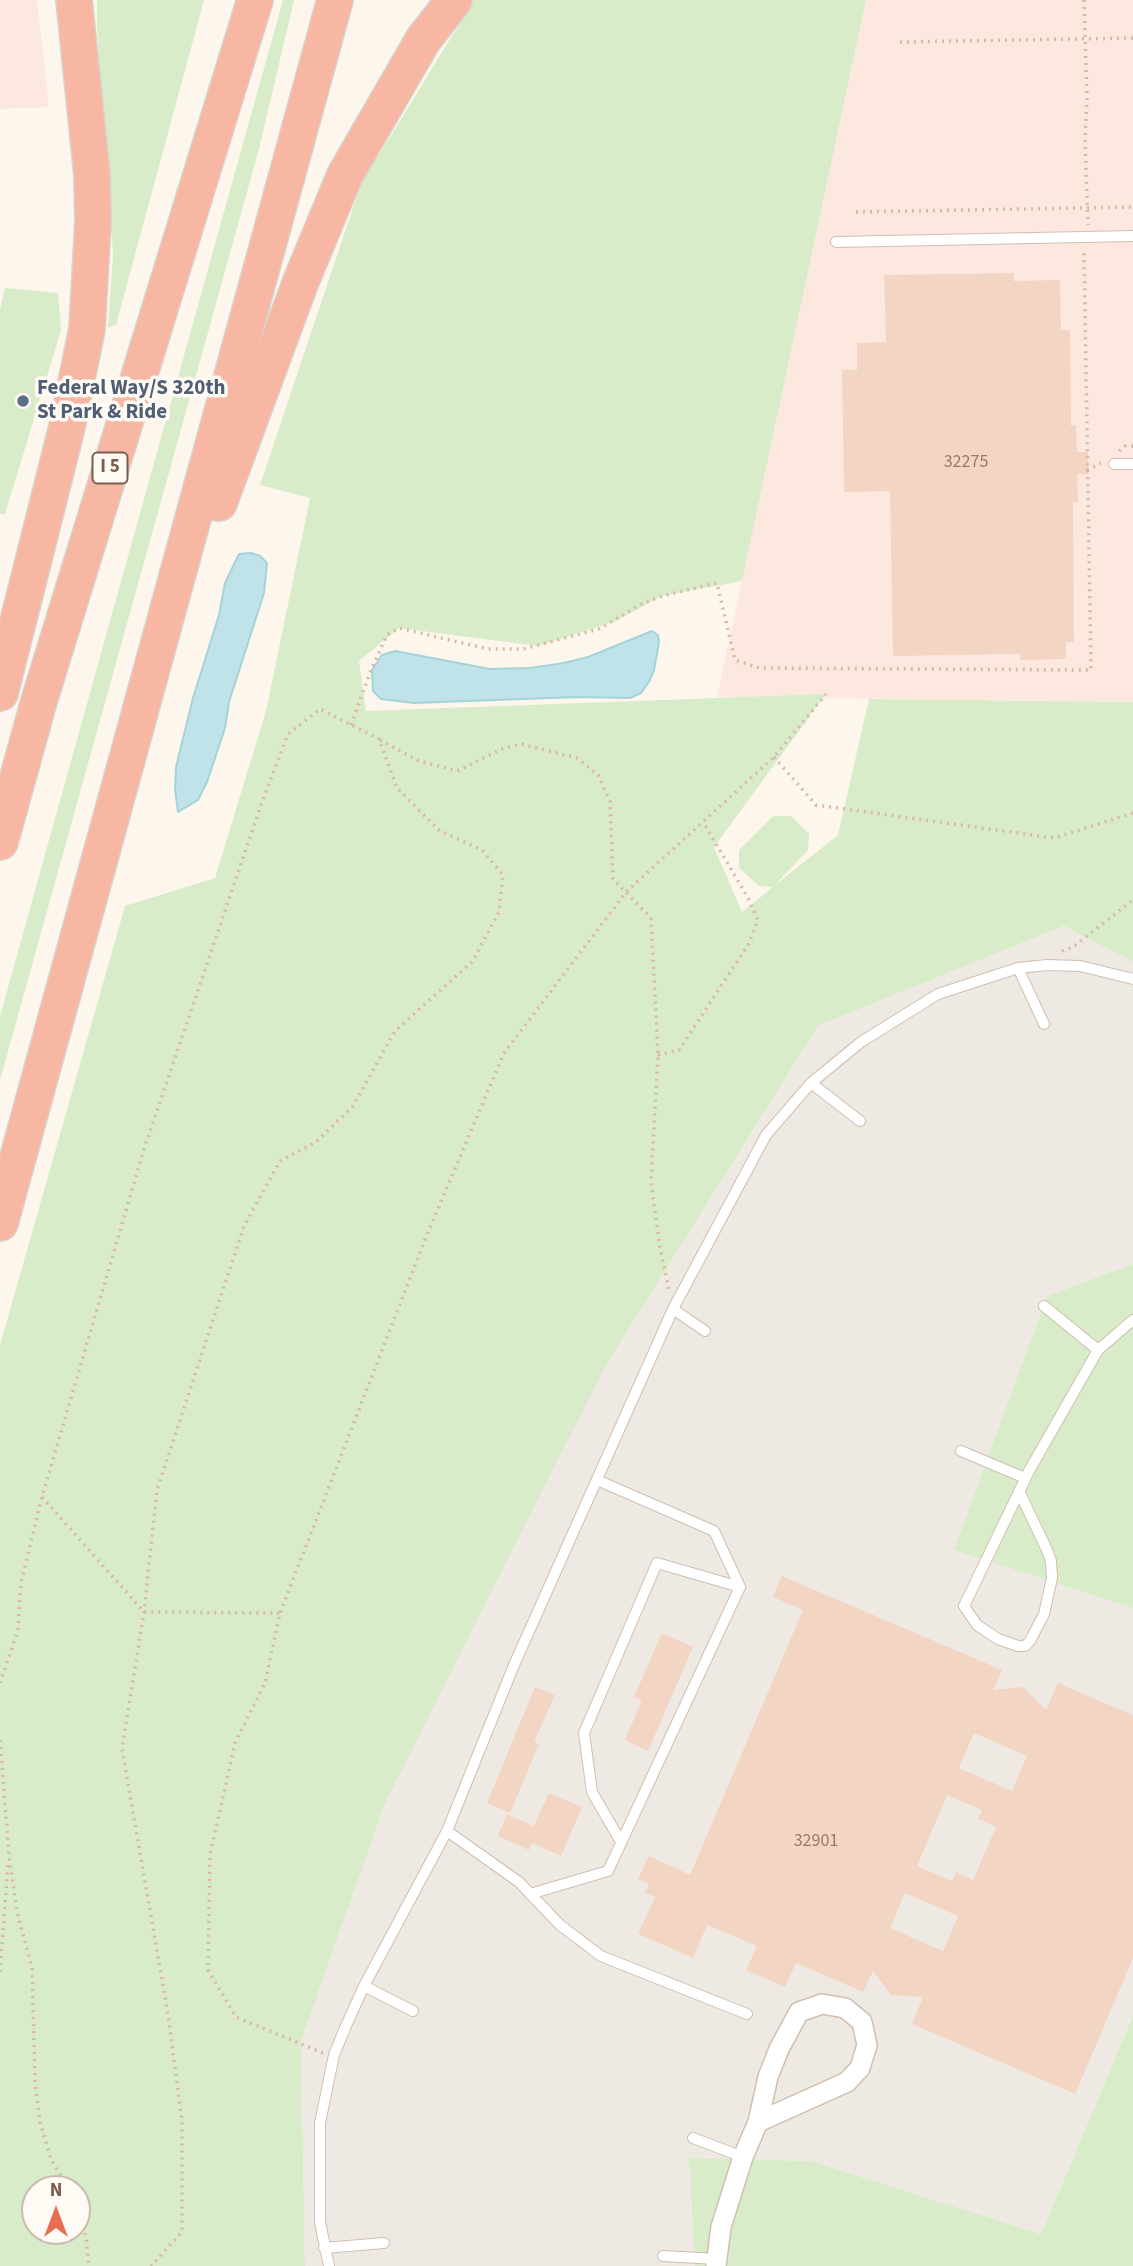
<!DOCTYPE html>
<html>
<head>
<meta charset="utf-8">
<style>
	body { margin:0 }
	#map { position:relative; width:1133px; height:2266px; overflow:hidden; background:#fdf6ec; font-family:"Source Sans 3",sans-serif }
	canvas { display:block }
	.north { position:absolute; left:21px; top:2175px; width:70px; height:70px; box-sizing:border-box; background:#fffaf3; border:2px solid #cabbb1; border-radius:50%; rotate:0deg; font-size:19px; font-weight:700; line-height:28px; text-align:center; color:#7a5c4d }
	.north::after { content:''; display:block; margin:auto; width:24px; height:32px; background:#e76f51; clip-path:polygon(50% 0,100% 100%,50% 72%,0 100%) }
</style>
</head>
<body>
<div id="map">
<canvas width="1133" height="2266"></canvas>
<div class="north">N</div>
</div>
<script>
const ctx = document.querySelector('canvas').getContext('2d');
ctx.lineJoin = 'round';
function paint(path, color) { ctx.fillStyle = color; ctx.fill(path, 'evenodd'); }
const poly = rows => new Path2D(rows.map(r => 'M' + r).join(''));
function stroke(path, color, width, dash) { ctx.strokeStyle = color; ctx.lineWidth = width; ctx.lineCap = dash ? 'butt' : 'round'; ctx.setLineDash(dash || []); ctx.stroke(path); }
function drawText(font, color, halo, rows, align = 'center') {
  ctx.font = font + ' "Source Sans 3",sans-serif'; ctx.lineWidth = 7; ctx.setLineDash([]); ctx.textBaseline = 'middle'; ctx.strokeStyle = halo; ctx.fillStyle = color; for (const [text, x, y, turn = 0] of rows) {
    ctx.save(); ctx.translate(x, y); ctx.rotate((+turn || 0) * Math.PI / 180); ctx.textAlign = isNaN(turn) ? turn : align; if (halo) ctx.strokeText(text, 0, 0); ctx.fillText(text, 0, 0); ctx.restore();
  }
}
paint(poly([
	[0,0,37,0,49,107,0,109],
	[866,0,1133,0,1133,702,717,697]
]), '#fde8e0');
paint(poly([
	[1064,926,1133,962,1133,1264,1047,1296,955,1550,1133,1608,1133,2016,1041,2234,811,2161,689,2159,695,2266,305,2266,301,2041,385,1804,605,1367,820,1024]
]), '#efe9e4');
paint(poly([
	[97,0,204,0,116,325,108,328,113,255,97,30],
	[283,0,294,0,259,149,0,1080,0,1016],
	[474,0,866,0,742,581,662,596,614,622,538,646,399,628,359,661,366,711,826,694,714,847,742,912,773,887,759,886,739,868,739,850,773,816,791,816,809,834,808,850,774,886,838,835,869,699,1133,702,1133,962,1064,926,819,1025,605,1367,385,1804,301,2041,305,2266,0,2266,0,1345,125,906,215,878,266,711,310,498,260,485,361,184],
	[35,2189,77,2189,77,2231,35,2231],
	[5,288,58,293,61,330,5,514,0,514,0,309],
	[1133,1264,1133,1608,954,1550,1047,1296],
	[1133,2016,1133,2266,695,2266,689,2158,811,2161,1041,2234]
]), '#d8ecc9');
const water = poly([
	[251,553,260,556,267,563,264,593,229,702,225,728,207,782,198,800,178,812,175,789,176,767,193,698,219,615,225,583,239,554,251,553],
	[652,631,658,635,659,642,654,670,649,682,641,693,630,698,578,697,414,703,381,699,373,691,372,670,382,655,395,651,490,669,530,668,564,663,588,657,652,631]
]);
paint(water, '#bfe3e8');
stroke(water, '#a5d3da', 2);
paint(poly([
	[1014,273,1014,281,1060,280,1061,330,1070,330,1071,426,1076,425,1077,452,1088,452,1088,474,1077,474,1078,502,1073,502,1074,642,1066,642,1066,659,1020,660,1020,654,893,656,890,491,844,492,842,370,857,370,857,343,886,342,884,275],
	[782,1576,1002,1670,993,1690,1023,1687,1046,1710,1058,1683,1133,1715,1133,1958,1075,2094,912,2024,923,1997,891,1995,873,1971,863,1992,796,1963,785,1987,746,1970,757,1946,707,1925,693,1958,638,1934,655,1897,645,1893,649,1884,638,1879,649,1856,690,1875,803,1610,773,1597],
	[974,1733,1027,1756,1012,1791,959,1768],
	[947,1795,982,1810,978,1819,996,1827,973,1880,956,1872,952,1881,917,1866],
	[905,1893,958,1916,943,1951,890,1928],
	[662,1633,693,1647,648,1751,625,1740,642,1700,634,1697],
	[535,1687,555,1695,534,1742,539,1744,510,1813,487,1803],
	[549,1793,582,1807,561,1856,532,1843,529,1850,498,1836,507,1814,534,1826]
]), '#f3d5c3');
const lane = poly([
	[836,242,1133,236],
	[1114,464,1133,464],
	[1018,968,1044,1024],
	[811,1083,860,1121],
	[1044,1306,1098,1350],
	[673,1309,705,1331],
	[961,1451,1025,1478],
	[1019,1491,1047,1550,1051,1561,1052,1578,1044,1614,1030,1641,1025,1646,1018,1646,998,1639,977,1625,964,1606,1029,1471,1098,1350,1133,1320],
	[447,1831,519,1882,560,1925,601,1956,747,2014],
	[621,1842,592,1792,584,1733,657,1563,740,1587],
	[530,1894,608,1871,740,1587,714,1531,597,1480],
	[364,1986,413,2011],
	[693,2138,743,2157],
	[324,2248,384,2243],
	[663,2256,716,2259],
	[329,2266,320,2222,320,2123,334,2055,345,2028,364,1986,447,1831,514,1665,673,1309,766,1135,811,1083,861,1042,938,994,1018,968,1047,965,1080,966,1133,979]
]);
const street = poly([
	[716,2266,721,2227,743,2157,758,2122,768,2077,779,2049,799,2012,822,2004,845,2008,862,2022,867,2045,860,2068,847,2082,758,2122]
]);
const highway = poly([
	[219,503,301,281,345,175,423,40,454,0],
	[0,693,67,427,87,329,93,222,92,175,74,0],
	[0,842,39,701,255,0],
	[0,1223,335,0]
]);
stroke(lane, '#d1beb0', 12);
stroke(street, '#d1beb0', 22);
stroke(highway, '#dad1cd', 38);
stroke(poly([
	[1084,0,1087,99,1085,139,1088,225],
	[900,42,1133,38],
	[856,212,1133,207],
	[1119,451,1125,446,1133,446],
	[1087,470,1101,463],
	[351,725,371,670,387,635,399,628,488,649,523,649,599,629,643,603,662,596,717,583,735,660,759,668,1091,670,1084,250],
	[380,740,419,761,457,771,502,749,521,744,577,758,598,775,610,801,613,879,651,918,658,1055,651,1182,660,1248,669,1290],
	[774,757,816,805,1054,838,1133,813],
	[1062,951,1073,947,1133,900],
	[658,1055,679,1050,748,945,758,920,747,896,703,822],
	[42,1497,144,1612,280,1613],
	[0,1683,18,1630,21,1583,42,1497,144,1149,261,805,288,734,320,709,379,739,397,788,440,831,482,850,503,875,499,912,472,962,395,1031,353,1106,316,1142,280,1161,244,1226,157,1490,144,1612,122,1749,168,2014,182,2121,182,2232,151,2266],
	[0,1740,9,1855,17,1912,32,1968,35,2082,40,2122,51,2159,68,2189],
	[0,1972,8,1864],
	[323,2053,236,2017,208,1970,210,1855,235,1743,265,1683,280,1613,426,1237,504,1053,627,891,774,757,826,694],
	[77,2206,86,2237,89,2266]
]), '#d9b8a5', 3.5, [2, 5]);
stroke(lane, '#fff', 10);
stroke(street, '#fff', 19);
stroke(highway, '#f7b7a3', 35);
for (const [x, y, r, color] of [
	[23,401,7,"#5c6f8a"]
]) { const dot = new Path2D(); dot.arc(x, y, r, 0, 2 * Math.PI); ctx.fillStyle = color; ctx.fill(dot); stroke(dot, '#fffaf3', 2.5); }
drawText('18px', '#987a6a', null, [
	["32275",966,463],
	["32901",816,1842]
]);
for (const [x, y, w] of [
	[110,468,35]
]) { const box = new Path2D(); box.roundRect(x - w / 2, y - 15.5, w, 31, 5); ctx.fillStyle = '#fffaf3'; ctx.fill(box); stroke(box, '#7a5c4d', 2); }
drawText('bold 19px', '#7a5c4d', null, [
	["I 5",110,468]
]);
drawText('bold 21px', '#4e5e75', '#fffaf3', [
	["Federal Way/S 320th",37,389],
	["St Park & Ride",37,413]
], 'left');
</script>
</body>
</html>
